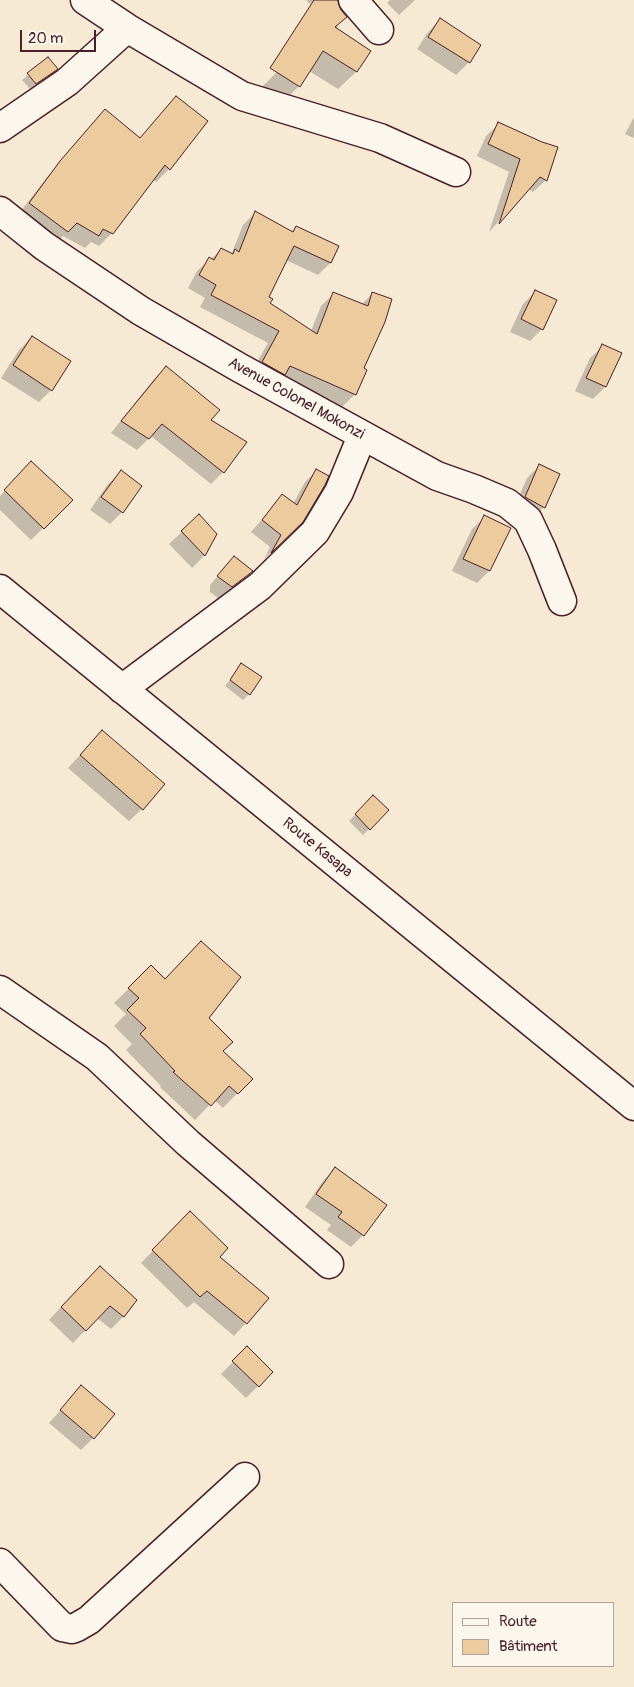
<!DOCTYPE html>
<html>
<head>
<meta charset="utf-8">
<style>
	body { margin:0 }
	#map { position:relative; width:634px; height:1687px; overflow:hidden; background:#f6ead5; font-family:Pangolin,sans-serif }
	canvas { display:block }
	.legend { position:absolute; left:452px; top:1602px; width:162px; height:65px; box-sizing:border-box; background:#fbf7ec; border:1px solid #b4a19f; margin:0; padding:6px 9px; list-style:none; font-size:15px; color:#4a1f2b }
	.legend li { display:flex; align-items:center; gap:10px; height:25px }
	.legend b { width:25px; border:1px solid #b4a19f }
	.scale { position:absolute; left:20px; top:30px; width:76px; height:22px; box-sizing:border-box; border:2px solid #4a1f2b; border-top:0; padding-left:6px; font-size:15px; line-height:18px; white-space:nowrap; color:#4a1f2b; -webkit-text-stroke:4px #fbf7ec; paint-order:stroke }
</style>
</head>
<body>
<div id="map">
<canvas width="634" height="1687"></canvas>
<ul class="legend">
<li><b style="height:6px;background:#fbf7ec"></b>Route</li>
<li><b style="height:14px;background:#eccc9e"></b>Bâtiment</li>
</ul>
<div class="scale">20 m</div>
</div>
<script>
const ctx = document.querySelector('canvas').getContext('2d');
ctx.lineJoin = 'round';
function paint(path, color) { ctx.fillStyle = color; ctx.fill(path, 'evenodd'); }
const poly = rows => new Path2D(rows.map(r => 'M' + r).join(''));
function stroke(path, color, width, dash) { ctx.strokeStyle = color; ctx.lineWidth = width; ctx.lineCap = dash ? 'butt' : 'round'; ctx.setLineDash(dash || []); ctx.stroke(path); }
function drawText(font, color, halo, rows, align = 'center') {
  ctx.font = font + ' Pangolin,sans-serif'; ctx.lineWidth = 5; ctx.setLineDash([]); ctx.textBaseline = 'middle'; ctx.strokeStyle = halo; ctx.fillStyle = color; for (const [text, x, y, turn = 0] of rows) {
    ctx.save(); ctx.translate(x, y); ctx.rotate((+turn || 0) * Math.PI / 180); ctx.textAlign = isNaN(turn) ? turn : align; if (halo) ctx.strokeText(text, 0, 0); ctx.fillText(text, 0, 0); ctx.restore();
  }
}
paint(poly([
	[306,0,314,0,310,4],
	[390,0,415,0,399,15,387,3],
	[440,20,480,45,469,62,456,75,417,49,428,32],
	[337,24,338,26,336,30,369,51,356,72,338,89,309,71,299,86,281,104,259,90,276,73],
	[48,59,56,69,30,89,22,80],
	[105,110,139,139,207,122,169,169,156,182,153,179,112,233,99,246,91,242,85,248,63,236,55,244,17,216,48,176],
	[634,117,634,138,625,134],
	[499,124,556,148,546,180,533,192,528,189,489,232,509,172,477,156,486,136],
	[255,213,291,232,296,227,338,246,330,263,318,275,286,260,267,298,269,304,311,331,321,306,333,294,361,305,372,294,362,369,365,370,354,395,342,407,279,379,250,374,268,343,200,307,205,298,188,288,197,271,221,250,231,255,243,225],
	[535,292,542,329,530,341,510,332,523,304],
	[32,337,51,390,39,402,1,378,19,350],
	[603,346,621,354,605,387,593,399,575,391,590,358],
	[166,368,210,420,245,442,223,472,211,484,151,436,137,450,111,433,154,379],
	[539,466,544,507,532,519,513,510,527,478],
	[316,471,302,521,264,559,270,547,251,532,280,499,293,504,305,482],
	[121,472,122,512,110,524,90,510,108,484],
	[20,475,71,500,31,540,0,510,0,496],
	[199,516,216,534,204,556,192,568,169,544],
	[485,517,489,571,477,583,452,571,472,529],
	[234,557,251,571,219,599,210,592,210,585],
	[242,665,249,694,243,700,225,686],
	[102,731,142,809,129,821,68,768],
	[373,797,388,810,363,835,349,821],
	[151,967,207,1018,221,1052,251,1079,223,1108,214,1100,195,1120,160,1087,161,1086,126,1050,132,1044,114,1026,126,1014,114,1003],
	[335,1169,363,1235,351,1247,327,1230,331,1225,305,1207,323,1181],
	[190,1213,218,1257,268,1298,234,1336,194,1302,187,1308,141,1263],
	[87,1279,124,1316,111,1329,97,1318,73,1343,49,1320],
	[247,1348,272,1372,246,1398,221,1374],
	[82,1387,93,1438,81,1450,49,1423]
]), '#0003');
const building = poly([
	[314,0,338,0,341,10,347,17,335,27,371,51,357,72,323,51,300,87,270,68,314,0],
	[440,18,481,45,470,63,428,37,440,18],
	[48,57,58,69,36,84,27,73,48,57],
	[176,96,208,121,170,170,165,165,113,234,103,229,99,236,77,223,68,232,29,203,60,161,105,109,140,138,176,96],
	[498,122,542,142,558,147,547,181,540,177,499,224,520,159,488,144,498,122],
	[255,211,293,232,296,226,339,246,331,263,294,246,269,297,273,299,270,303,317,334,333,292,368,306,372,292,392,299,385,322,364,368,367,370,356,395,290,366,285,375,262,362,279,331,211,295,216,285,199,275,209,257,214,260,221,248,233,254,235,249,239,252,255,211],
	[535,290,557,300,543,330,521,319,535,290],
	[32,336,71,361,52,391,13,365,32,336],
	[602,344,622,353,606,387,586,378,602,344],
	[166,366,220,410,211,420,247,442,224,473,162,424,149,439,121,421,166,366],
	[31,461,73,500,44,529,4,490,31,461],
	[539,464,560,474,545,508,525,497,539,464],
	[316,469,329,476,325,485,303,522,271,553,281,535,262,520,282,494,297,505,316,469],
	[121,470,142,486,123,513,101,497,121,470],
	[199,514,217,534,205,556,181,531,199,514],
	[484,515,511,528,490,571,463,559,484,515],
	[234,556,253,571,232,587,217,576,234,556],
	[241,663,262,677,250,695,230,680,241,663],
	[102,730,165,784,143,810,80,755,102,730],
	[373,795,389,810,370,830,355,814,373,795],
	[201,941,241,977,209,1018,233,1042,223,1051,253,1079,238,1094,229,1086,211,1106,173,1072,175,1071,140,1034,146,1028,127,1010,139,998,128,988,151,965,165,979,201,941],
	[335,1167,387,1205,364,1236,338,1217,342,1212,316,1194,335,1167],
	[190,1211,228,1248,220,1257,269,1298,247,1324,207,1291,200,1297,152,1250,190,1211],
	[100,1266,137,1300,124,1317,110,1306,86,1331,61,1307,100,1266],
	[247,1346,273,1372,259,1387,232,1361,247,1346],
	[81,1385,115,1414,94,1439,60,1410,81,1385]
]);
paint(building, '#eccc9e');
stroke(building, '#4a1f2b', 1);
const street = poly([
	[85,0,127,28,242,96,380,138,456,172],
	[353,0,379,30],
	[0,128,67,82,127,28],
	[0,211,44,246,141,311,240,368,437,476,474,489,507,503,528,520,542,550,562,601],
	[122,689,260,586,315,532,339,492,362,436],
	[0,990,97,1057,188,1143,329,1264],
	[0,1563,62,1627,72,1629,77,1627,89,1620,245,1477]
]);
const secondary = poly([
	[0,589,634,1106]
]);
stroke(street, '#4a1f2b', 31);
stroke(secondary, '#4a1f2b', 31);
stroke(street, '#fbf7ec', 28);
stroke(secondary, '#fbf7ec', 28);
drawText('15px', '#4a1f2b', '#fbf7ec', [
	["Avenue Colonel Mokonzi",296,399,29],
	["Route Kasapa",317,848,39]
]);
</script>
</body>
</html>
